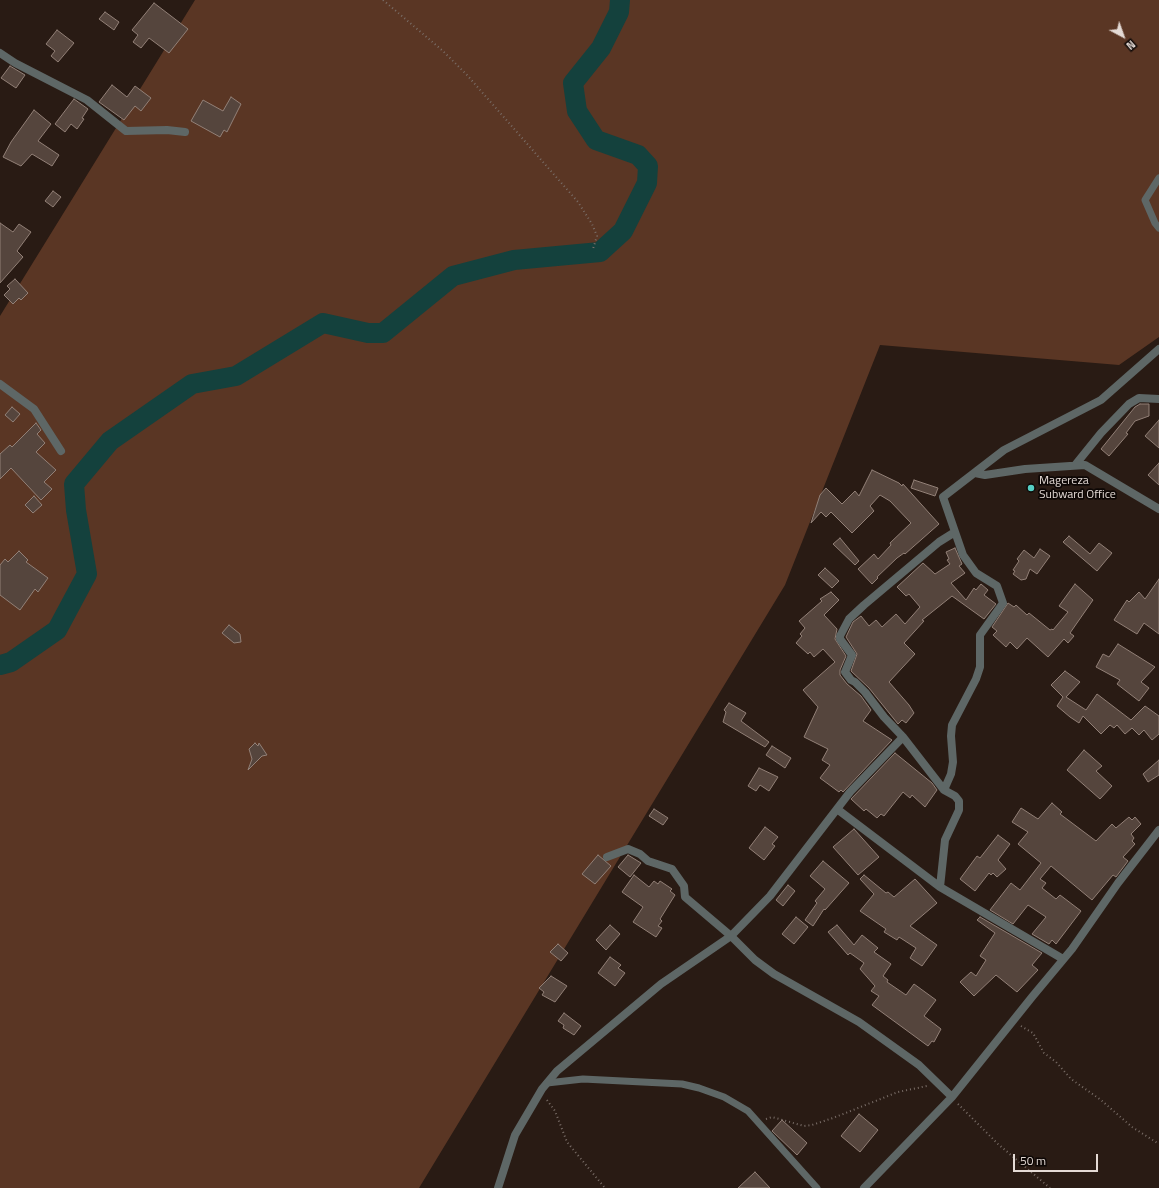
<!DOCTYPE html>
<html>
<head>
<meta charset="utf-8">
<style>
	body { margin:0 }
	#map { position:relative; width:1159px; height:1188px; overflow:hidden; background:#291b14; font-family:"Titillium Web",sans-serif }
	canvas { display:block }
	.north { position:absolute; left:1103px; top:16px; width:40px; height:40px; -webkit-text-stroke:3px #0d0705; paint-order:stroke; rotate:139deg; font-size:11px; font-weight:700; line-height:16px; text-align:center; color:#e4dad5 }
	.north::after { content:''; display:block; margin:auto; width:14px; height:18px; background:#e4dad5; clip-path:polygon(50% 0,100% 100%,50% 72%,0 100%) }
	.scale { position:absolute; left:1013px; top:1154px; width:85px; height:18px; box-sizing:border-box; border:2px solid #e4dad5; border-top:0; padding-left:5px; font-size:12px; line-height:14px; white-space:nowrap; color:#e4dad5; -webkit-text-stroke:3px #0d0705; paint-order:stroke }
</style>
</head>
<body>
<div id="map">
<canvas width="1159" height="1188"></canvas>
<div class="north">N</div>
<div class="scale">50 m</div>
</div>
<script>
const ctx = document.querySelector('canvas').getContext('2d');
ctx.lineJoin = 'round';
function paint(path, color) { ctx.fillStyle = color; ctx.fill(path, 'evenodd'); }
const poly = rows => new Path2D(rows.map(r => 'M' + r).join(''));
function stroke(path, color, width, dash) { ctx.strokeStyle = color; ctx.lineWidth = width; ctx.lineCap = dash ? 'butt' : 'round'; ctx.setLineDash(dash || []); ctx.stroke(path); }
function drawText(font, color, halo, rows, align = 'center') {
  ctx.font = font + ' "Titillium Web",sans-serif'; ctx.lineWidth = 3.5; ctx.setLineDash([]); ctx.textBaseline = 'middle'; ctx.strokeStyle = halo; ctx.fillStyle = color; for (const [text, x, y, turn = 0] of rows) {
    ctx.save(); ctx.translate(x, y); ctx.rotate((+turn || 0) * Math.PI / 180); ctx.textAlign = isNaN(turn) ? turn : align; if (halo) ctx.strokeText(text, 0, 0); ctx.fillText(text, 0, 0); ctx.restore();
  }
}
paint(poly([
	[195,0,1159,0,1159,337,1119,365,880,345,785,585,419,1188,0,1188,0,316]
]), '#5a3624');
stroke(poly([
	[0,665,11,662,57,630,87,574,76,510,74,484,110,441,192,384,236,376,323,323,368,333,383,333,453,276,514,260,600,252,623,231,647,183,648,166,638,155,596,140,577,111,573,83,601,48,619,12,620,0]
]), '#14413d', 20);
const building = poly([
	[154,3,188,29,169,53,149,38,141,48,133,42,138,35,132,30,154,3],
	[105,12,119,22,114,30,99,19,105,12],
	[57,30,74,43,58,62,51,56,55,51,46,44,57,30],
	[10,66,25,75,16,88,1,78,10,66],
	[112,85,127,97,135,86,151,98,141,111,135,106,124,120,99,102,112,85],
	[231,97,241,104,227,132,224,130,220,137,191,121,203,100,223,111,231,97],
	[74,99,88,109,82,118,84,119,77,129,71,124,65,132,55,124,74,99],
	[34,110,51,124,38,141,59,155,52,166,32,154,21,166,3,157,11,142,34,110],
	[53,191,61,197,53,207,45,201,53,191],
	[0,223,13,232,19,224,31,232,17,251,23,257,0,283,0,223],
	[15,279,28,293,21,300,19,298,13,304,4,295,10,289,7,286,15,279],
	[1140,404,1149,404,1149,416,1135,421,1126,433,1128,434,1109,456,1101,449,1135,407,1140,404],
	[12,407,20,414,13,422,5,415,12,407],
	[1159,420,1159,448,1145,436,1159,420],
	[36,423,41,430,37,434,45,443,36,452,56,470,44,482,52,489,41,500,11,468,0,479,0,454,10,445,12,447,36,423],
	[1159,463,1159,485,1148,475,1159,463],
	[872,470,899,483,902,486,903,484,939,524,905,554,904,553,897,558,877,577,878,578,872,584,858,569,874,554,878,559,891,545,890,543,911,523,890,501,880,495,870,506,874,511,852,533,831,512,826,517,821,512,811,523,820,495,826,488,842,504,855,491,859,496,872,470],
	[914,480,938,488,935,496,911,488,914,480],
	[34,496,42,505,33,513,25,505,34,496],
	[1069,536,1090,554,1099,543,1112,553,1097,571,1063,542,1069,536],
	[840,538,859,561,855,565,833,544,840,538],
	[955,548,962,564,959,566,965,573,951,583,966,600,974,588,976,590,981,584,988,590,984,595,996,604,984,619,952,596,922,620,924,621,904,643,915,654,889,682,909,705,914,713,906,723,902,720,898,724,869,688,851,671,857,654,846,637,853,622,861,616,869,626,876,620,882,627,896,614,905,624,920,607,909,594,906,596,897,587,923,563,935,574,950,564,947,560,949,559,946,552,955,548],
	[1040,549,1050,556,1037,574,1030,569,1026,579,1021,580,1013,574,1015,571,1013,570,1019,561,1017,559,1024,550,1034,558,1040,549],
	[19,551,28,560,26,562,48,578,38,592,35,589,20,610,0,595,0,565,5,559,8,562,19,551],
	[825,568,839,581,832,588,818,575,825,568],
	[1159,579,1159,634,1144,623,1137,634,1114,620,1127,600,1129,602,1139,592,1145,599,1159,579],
	[1075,584,1093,600,1070,633,1074,636,1068,643,1064,639,1048,657,1027,638,1017,649,1010,642,1006,647,993,635,997,631,992,627,1008,603,1014,607,1016,605,1027,615,1029,613,1050,630,1052,629,1053,630,1068,612,1059,606,1075,584],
	[831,592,839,600,824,615,837,629,835,639,846,656,840,670,840,675,847,684,861,696,871,710,863,721,892,740,843,792,841,790,839,792,820,778,830,765,822,760,828,749,804,737,818,707,803,690,835,662,823,649,814,657,810,652,808,654,796,643,802,636,800,634,805,628,799,621,822,601,820,599,831,592],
	[229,625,240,634,241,642,234,643,222,633,229,625],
	[1118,644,1155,667,1141,682,1149,688,1139,701,1117,684,1120,680,1096,667,1103,654,1109,657,1118,644],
	[1065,671,1080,682,1066,697,1086,710,1097,694,1131,720,1145,706,1159,716,1159,734,1152,740,1144,730,1139,735,1132,728,1125,734,1117,725,1114,728,1110,725,1101,734,1083,716,1079,723,1070,717,1057,706,1063,697,1051,685,1065,671],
	[729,703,746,713,741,721,769,742,765,747,723,722,726,712,724,710,729,703],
	[255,743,258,746,259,743,267,755,262,756,248,770,252,759,249,749,255,743],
	[772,746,791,758,785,768,766,755,772,746],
	[1084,750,1102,766,1096,771,1112,786,1100,799,1067,770,1084,750],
	[895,753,932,783,937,790,925,807,912,795,910,798,903,792,884,816,881,814,877,818,866,809,864,811,851,799,895,753],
	[1159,760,1159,775,1148,782,1143,774,1159,760],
	[759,768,778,777,769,791,760,785,756,791,748,786,759,768],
	[1052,803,1062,812,1060,814,1096,841,1112,824,1116,828,1129,817,1132,820,1135,817,1141,824,1131,834,1134,838,1132,841,1135,844,1123,857,1128,861,1116,877,1113,875,1092,900,1051,866,1040,879,1046,883,1042,888,1056,899,1060,895,1081,911,1056,944,1052,940,1049,944,1032,934,1046,917,1028,905,1013,924,990,910,1011,883,1020,890,1041,863,1018,844,1028,832,1012,822,1021,808,1038,819,1052,803],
	[654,809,668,818,663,825,649,816,654,809],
	[765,827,778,837,772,844,775,846,764,860,749,848,765,827],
	[854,829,879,857,858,875,833,847,854,829],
	[998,835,1010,844,998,860,1006,869,997,877,993,873,991,875,989,873,975,891,960,879,977,856,980,858,998,835],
	[598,855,611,866,595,884,582,874,598,855],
	[628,855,641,863,630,877,618,867,628,855],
	[823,861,849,883,825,910,824,909,813,926,805,920,817,903,815,901,825,889,810,876,823,861],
	[634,875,649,887,654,881,658,884,660,881,672,889,670,891,675,895,660,919,662,921,658,926,662,928,656,937,633,922,643,907,622,892,634,875],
	[864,875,886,893,888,892,894,897,915,879,937,903,910,926,937,945,922,966,910,958,916,948,899,937,897,940,884,932,886,929,860,911,874,894,860,879,864,875],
	[788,885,795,891,783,906,776,900,788,885],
	[796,917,808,927,794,944,782,934,796,917],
	[980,917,1042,953,1032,965,1038,970,1017,992,996,975,974,996,960,982,971,972,976,976,986,960,980,956,995,933,977,920,980,917],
	[610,925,620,934,606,950,596,940,610,925],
	[837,925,854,945,862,935,878,948,874,952,891,964,883,976,888,980,887,982,906,995,914,984,936,1000,924,1016,941,1029,934,1042,932,1041,928,1046,872,1005,879,996,871,991,875,986,860,969,864,963,850,953,848,955,828,932,837,925],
	[558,944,568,953,561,961,550,952,558,944],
	[610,957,621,965,618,968,625,973,615,986,598,973,610,957],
	[551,976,567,986,555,1002,542,995,544,992,539,988,551,976],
	[564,1013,581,1026,574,1035,563,1028,564,1025,558,1021,564,1013],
	[859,1114,878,1130,860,1152,841,1136,859,1114],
	[782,1120,807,1143,797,1155,772,1131,782,1120],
	[755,1172,770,1188,738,1188,755,1172]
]);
paint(building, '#55453d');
stroke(building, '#928077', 1);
stroke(poly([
	[383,0,443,51,467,75,578,202,592,224,597,236,593,249],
	[1021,1026,1033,1033,1044,1053,1056,1062,1071,1079,1101,1100,1132,1127,1159,1144],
	[547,1100,555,1111,567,1142,605,1188],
	[958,1104,998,1144,1050,1188],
	[766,1119,772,1117,804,1126,812,1125,833,1118,898,1092,927,1086]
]), '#7a6e68', 2, [1, 3]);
stroke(poly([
	[1159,178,1145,200,1155,223,1159,228],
	[547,1083,583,1079,682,1084,699,1088,724,1097,748,1111,817,1188]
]), '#5e6766', 7);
stroke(poly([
	[0,53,15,63,87,100,126,131,167,130,185,132],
	[0,384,34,409,61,451],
	[1076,464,1101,433,1129,404,1139,398,1159,399],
	[975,473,985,475,1025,469,1085,465,1159,509],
	[944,790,951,774,953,762,951,736,952,725,976,679,980,667,980,635,1003,603,997,586,976,573,963,555,943,497,1004,450,1101,400,1159,349],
	[837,809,940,887,1063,959],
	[607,857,628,849,640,854,648,861,672,869,684,886,685,897,731,936,755,960,774,974,859,1022,919,1065,952,1097],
	[940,887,945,840,959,810,959,801,955,796,944,790,903,737,884,717,865,692,855,682,851,680,845,672,852,655,840,639,840,636,849,619,864,605,939,542,955,532],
	[498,1188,515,1135,542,1089,557,1071,661,984,731,936,770,896,850,792,903,737],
	[864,1188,952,1097,1032,997,1072,949,1118,883,1159,830]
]), '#5e6766', 8);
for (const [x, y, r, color] of [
	[1031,488,4,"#56cec3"]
]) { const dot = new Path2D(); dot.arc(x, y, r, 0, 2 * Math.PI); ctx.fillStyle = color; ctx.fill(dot); stroke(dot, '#0d0705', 1.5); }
drawText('12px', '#e4dad5', '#0d0705', [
	["Magereza",1039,481],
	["Subward Office",1039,495]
], 'left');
</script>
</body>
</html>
